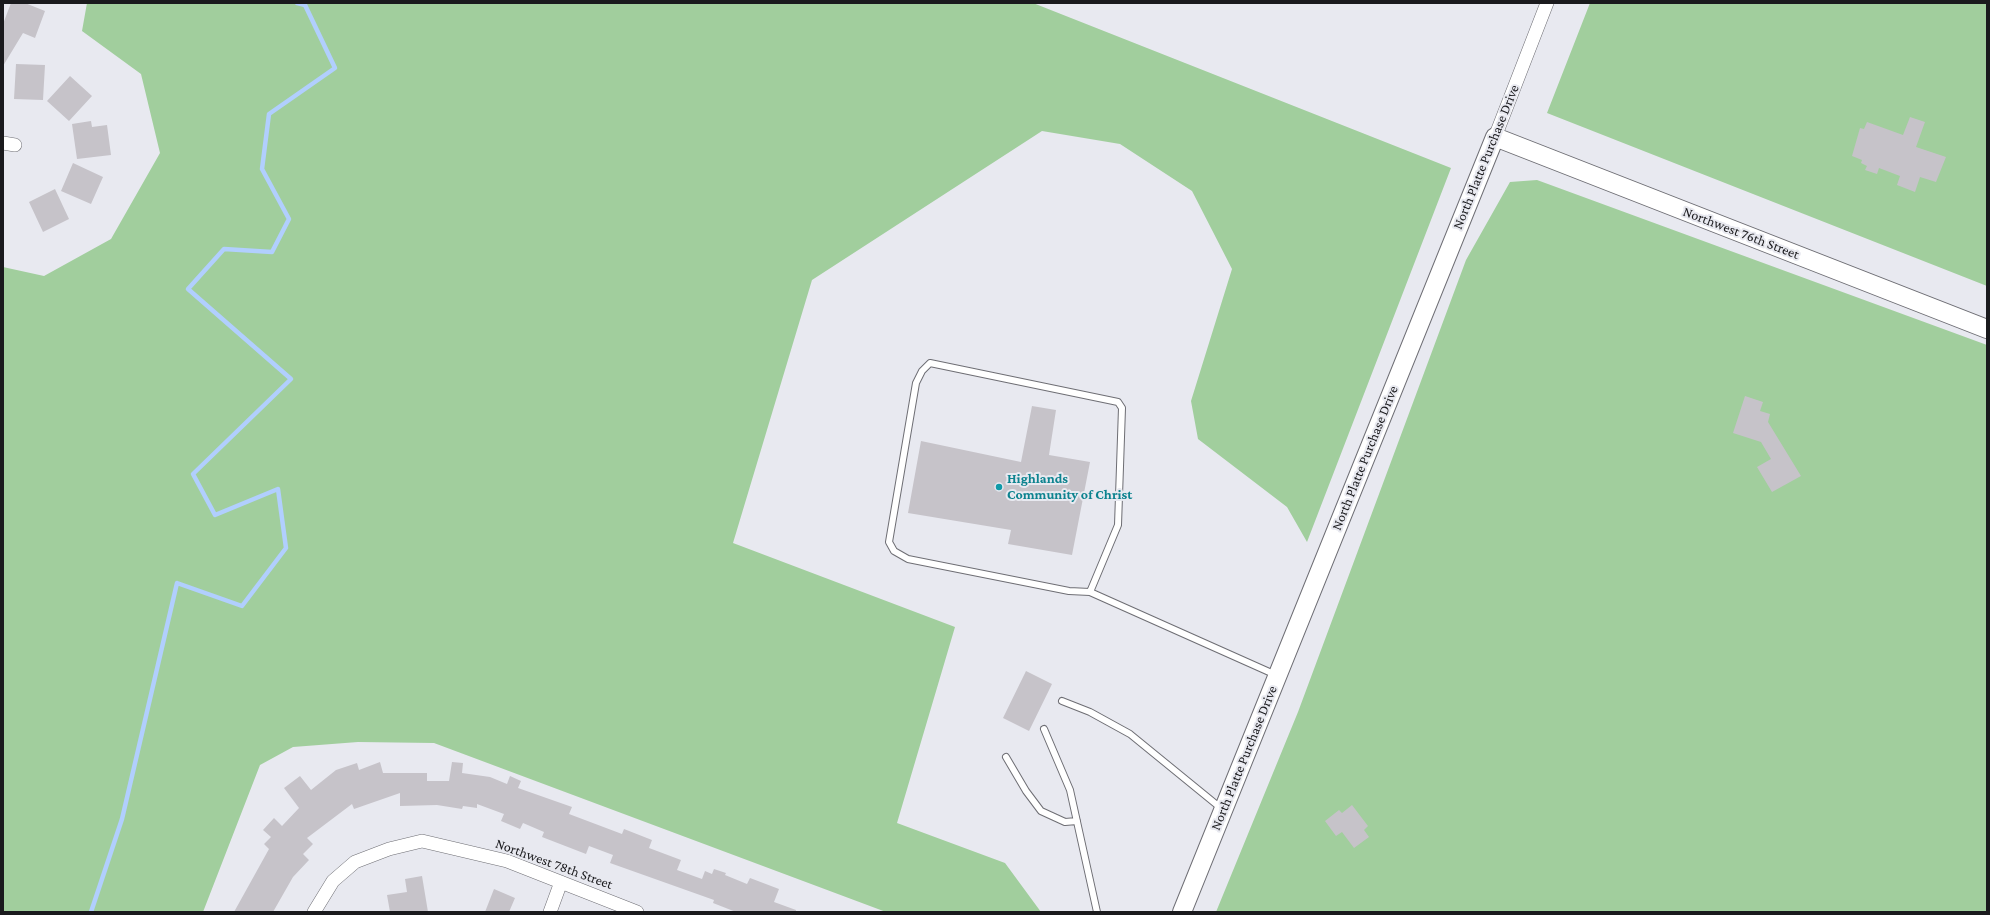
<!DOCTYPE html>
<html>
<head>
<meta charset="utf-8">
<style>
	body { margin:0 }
	#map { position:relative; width:1990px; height:915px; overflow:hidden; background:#e8e9f0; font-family:"Crimson Pro",serif }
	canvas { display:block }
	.frame { position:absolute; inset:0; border:4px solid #1a1a1d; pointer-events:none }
</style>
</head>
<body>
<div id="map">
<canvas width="1990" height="915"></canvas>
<div class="frame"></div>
</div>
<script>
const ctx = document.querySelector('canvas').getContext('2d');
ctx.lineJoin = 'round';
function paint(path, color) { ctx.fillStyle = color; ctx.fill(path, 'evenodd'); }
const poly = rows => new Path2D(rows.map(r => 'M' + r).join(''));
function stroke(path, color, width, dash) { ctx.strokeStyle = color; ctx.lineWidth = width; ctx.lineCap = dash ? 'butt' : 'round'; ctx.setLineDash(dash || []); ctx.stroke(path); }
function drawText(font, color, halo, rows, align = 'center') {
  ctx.font = font + ' "Crimson Pro",serif'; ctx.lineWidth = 4; ctx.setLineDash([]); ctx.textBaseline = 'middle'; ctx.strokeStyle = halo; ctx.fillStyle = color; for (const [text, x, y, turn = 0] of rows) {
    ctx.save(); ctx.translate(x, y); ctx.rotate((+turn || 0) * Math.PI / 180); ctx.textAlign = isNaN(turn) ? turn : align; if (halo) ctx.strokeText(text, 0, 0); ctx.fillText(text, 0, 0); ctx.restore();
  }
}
paint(poly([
	[87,3,1033,3,1451,168,1307,542,1287,507,1198,439,1191,401,1232,269,1192,191,1120,144,1042,131,812,280,733,543,955,627,897,823,1005,863,1041,912,886,912,434,743,358,742,293,747,260,765,203,912,3,912,3,267,44,276,111,239,160,153,141,74,82,31],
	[1590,3,1987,3,1987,286,1547,113],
	[1537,180,1987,345,1987,912,1216,912,1298,712,1466,260,1510,182]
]), '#a1ce9d');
stroke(poly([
	[91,912,122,819,177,583,242,606,286,548,278,489,215,515,193,474,291,379,188,289,224,249,272,252,289,219,262,169,269,114,335,68,305,5,297,3]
]), '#b1cffe', 4.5);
paint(poly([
	[11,3,25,3,45,11,35,38,23,33,3,66,3,24],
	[16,64,45,65,43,100,14,99],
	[70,76,92,96,69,121,47,101],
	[1910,117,1925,122,1916,147,1946,157,1936,182,1920,177,1915,192,1897,185,1900,176,1879,168,1877,174,1865,170,1867,166,1861,163,1862,160,1852,156,1860,128,1864,129,1867,122,1903,135],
	[91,121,92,127,107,125,111,155,77,159,72,124],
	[73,163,103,177,91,204,61,191],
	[55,189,69,219,43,232,29,202],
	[1745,396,1763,402,1760,411,1770,414,1768,422,1801,476,1772,492,1757,467,1771,459,1761,442,1733,433],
	[1032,406,1056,410,1049,455,1090,462,1072,555,1008,544,1011,530,908,513,921,441,1021,462],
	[1026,671,1052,684,1029,731,1003,718],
	[380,762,383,773,427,773,427,781,449,781,452,762,463,763,462,773,490,777,507,784,510,776,521,781,518,788,572,807,569,814,622,834,624,829,652,840,649,848,681,860,677,870,702,879,705,871,712,874,714,869,726,873,725,875,747,884,750,878,779,889,774,902,796,910,796,912,736,912,713,903,714,900,610,863,613,855,589,846,586,854,542,837,544,832,523,823,520,829,501,821,504,814,477,804,477,808,463,806,462,809,437,805,400,806,400,793,354,809,352,804,307,838,313,844,303,854,309,860,293,877,273,912,234,912,269,849,264,844,271,837,263,830,274,818,282,826,299,808,284,788,300,776,311,790,336,770,357,763,359,770],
	[1352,805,1368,826,1364,830,1369,837,1354,848,1342,832,1336,836,1325,821,1339,810,1342,813],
	[422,876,428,912,390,912,387,895,407,892,405,879],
	[494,889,515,898,509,912,485,912]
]), '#c6c3c9');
const lane = poly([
	[1090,592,1069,591,908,559,894,551,889,542,916,383,922,371,930,363,1118,402,1122,408,1118,525,1090,592,1276,675],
	[1062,701,1090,712,1130,734,1222,809],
	[1044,729,1070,790,1097,912],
	[1006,757,1026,791,1041,811,1065,822,1077,821]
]);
const street = poly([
	[1495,137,1547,3],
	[3,143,15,145],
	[314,912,333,881,355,862,389,849,422,841,507,861,637,912],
	[550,912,561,882]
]);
const secondary = poly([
	[1182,912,1495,137,1987,329]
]);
stroke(lane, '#6e6e74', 8);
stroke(street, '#6e6e74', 14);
stroke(secondary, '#6e6e74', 20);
stroke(lane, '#fff', 6);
stroke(street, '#fff', 13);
stroke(secondary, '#fff', 18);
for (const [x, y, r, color] of [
	[999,487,4,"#0f9aa8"]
]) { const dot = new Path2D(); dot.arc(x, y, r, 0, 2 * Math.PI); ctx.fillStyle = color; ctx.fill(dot); stroke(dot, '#e8e9f0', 1.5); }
drawText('14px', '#1a1a1d', '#e8e9f0', [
	["North Platte Purchase Drive",1486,157,-68],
	["Northwest 76th Street",1741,233,21],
	["North Platte Purchase Drive",1365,458,-68],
	["North Platte Purchase Drive",1244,758,-68],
	["Northwest 78th Street",554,864,20]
]);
drawText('bold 14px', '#0d838f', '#e8e9f0', [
	["Highlands",1007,479],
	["Community of Christ",1007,495]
], 'left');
</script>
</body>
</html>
